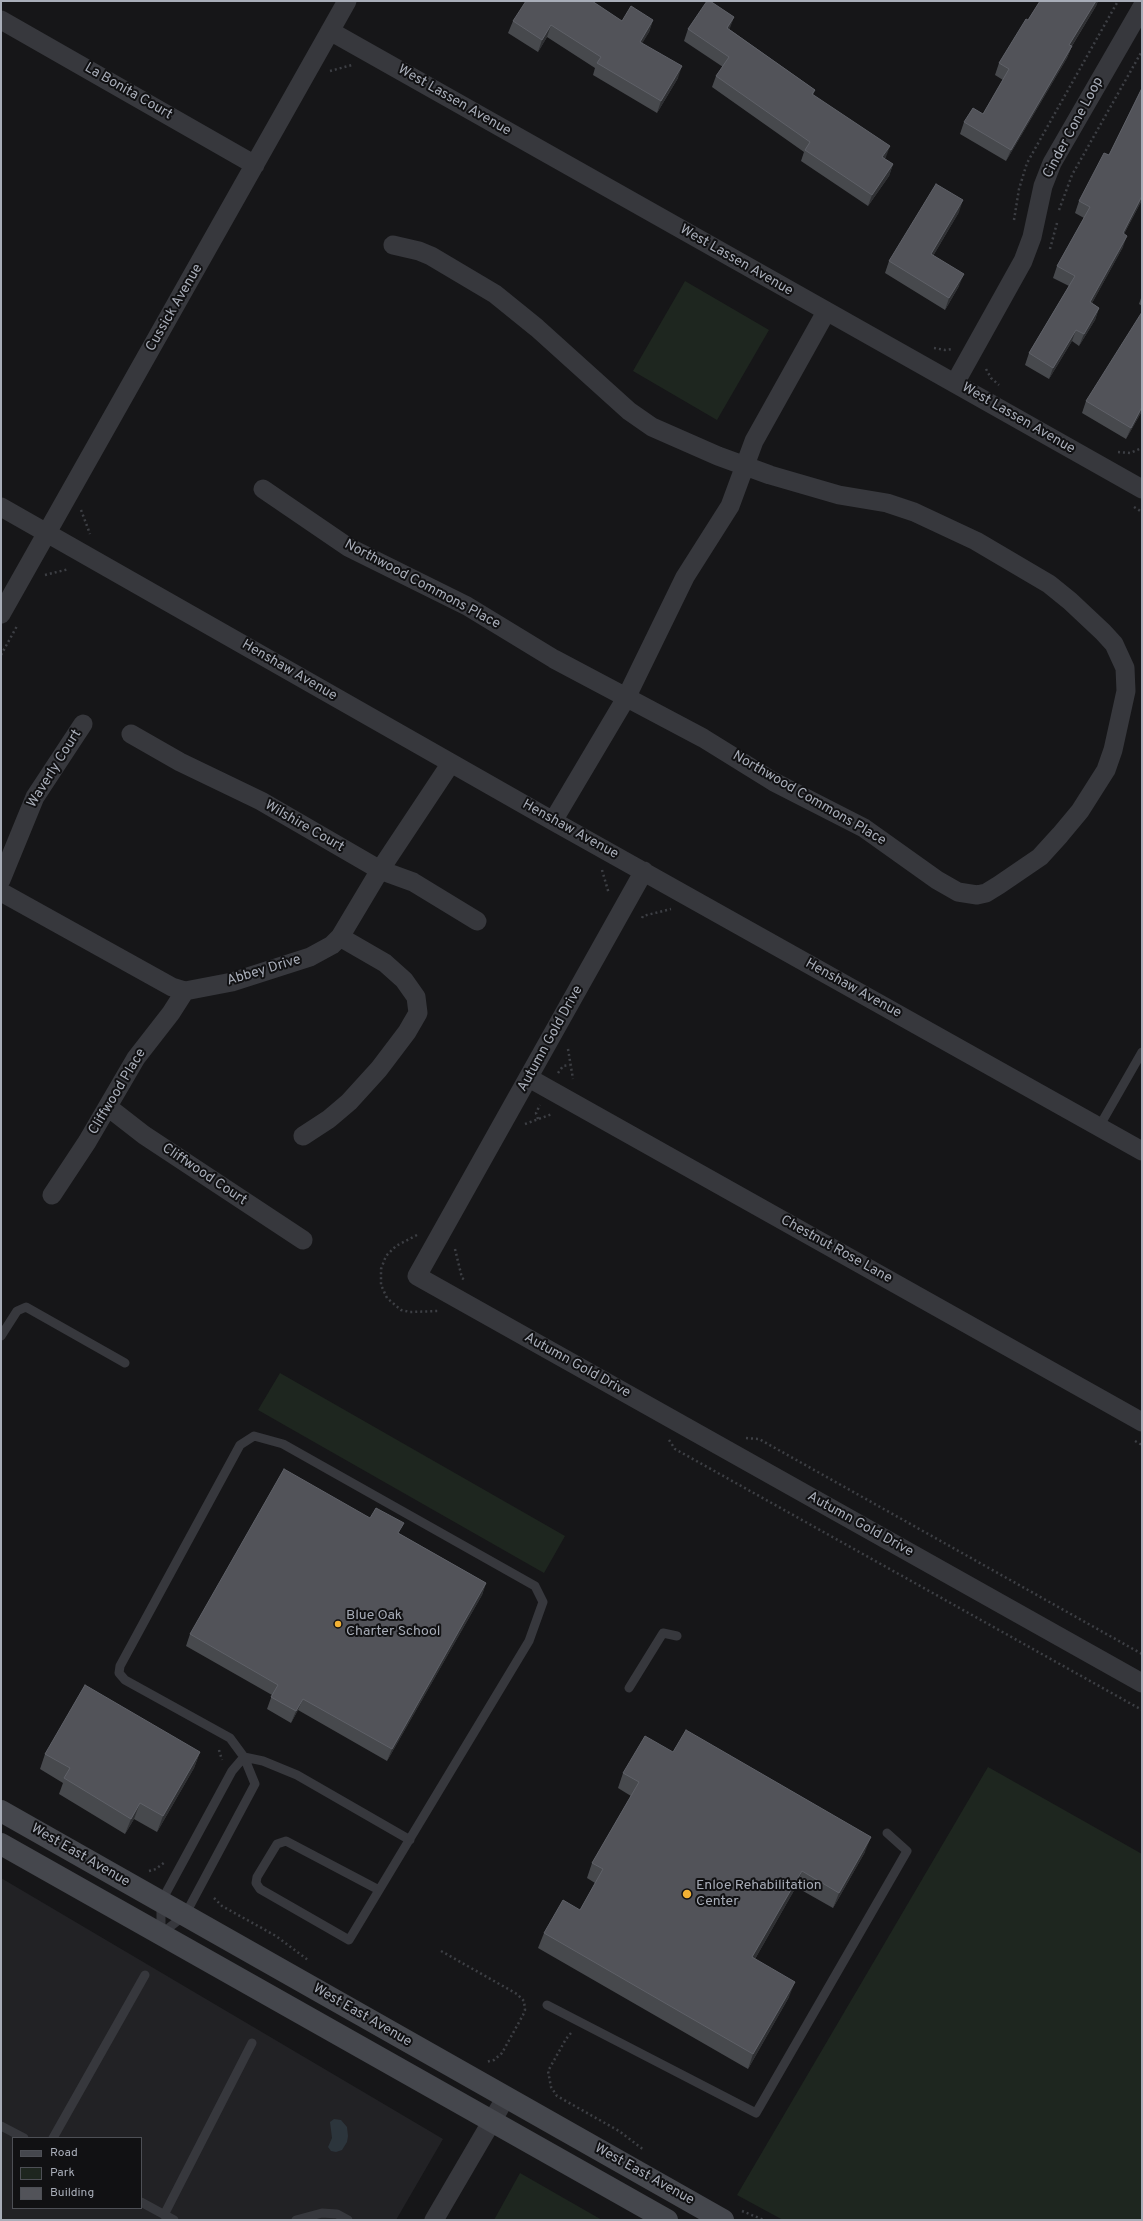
<!DOCTYPE html>
<html>
<head>
<meta charset="utf-8">
<style>
	body { margin:0 }
	#map { position:relative; width:1143px; height:2221px; overflow:hidden; background:#161618; font-family:Overpass,sans-serif }
	canvas { display:block }
	.frame { position:absolute; inset:0; border:2px solid #a8adb8; pointer-events:none }
	.legend { position:absolute; left:12px; top:2137px; width:130px; height:72px; box-sizing:border-box; background:#111113; border:1px solid #4d4f55; margin:0; padding:5px 7px; list-style:none; font-size:12px; color:#a8adb8 }
	.legend li { display:flex; align-items:center; gap:8px; height:20px }
	.legend b { width:20px; border:1px solid #4d4f55 }
</style>
</head>
<body>
<div id="map">
<canvas width="1143" height="2221"></canvas>
<div class="frame"></div>
<ul class="legend">
<li><b style="height:5px;background:#45474d"></b>Road</li>
<li><b style="height:11px;background:#1e261f"></b>Park</li>
<li><b style="height:11px;background:#525359"></b>Building</li>
</ul>
</div>
<script>
const ctx = document.querySelector('canvas').getContext('2d');
ctx.lineJoin = 'round';
function paint(path, color) { ctx.fillStyle = color; ctx.fill(path, 'evenodd'); }
const poly = rows => new Path2D(rows.map(r => 'M' + r).join(''));
function stroke(path, color, width, dash) { ctx.strokeStyle = color; ctx.lineWidth = width; ctx.lineCap = dash ? 'butt' : 'round'; ctx.setLineDash(dash || []); ctx.stroke(path); }
function drawText(font, color, halo, rows, align = 'center') {
  ctx.font = font + ' Overpass,sans-serif'; ctx.lineWidth = 4; ctx.setLineDash([]); ctx.textBaseline = 'middle'; ctx.strokeStyle = halo; ctx.fillStyle = color; for (const [text, x, y, turn = 0] of rows) {
    ctx.save(); ctx.translate(x, y); ctx.rotate((+turn || 0) * Math.PI / 180); ctx.textAlign = isNaN(turn) ? turn : align; if (halo) ctx.strokeText(text, 0, 0); ctx.fillText(text, 0, 0); ctx.restore();
  }
}
paint(poly([
	[1,1878,443,2139,396,2220,1,2220],
	[13,2138,141,2138,141,2208,13,2208]
]), '#222225');
paint(poly([
	[685,281,769,330,717,420,633,371],
	[280,1373,565,1536,544,1573,258,1410],
	[988,1767,1142,1854,1142,2220,783,2220,737,2195],
	[520,2173,602,2220,494,2220]
]), '#1e261f');
paint(poly([
	[334,2119,341,2120,347,2127,348,2136,347,2142,342,2150,336,2152,331,2151,328,2147,332,2138,330,2122]
]), '#2c353c');
stroke(poly([
	[330,71,352,65],
	[1059,210,1072,175,1142,51],
	[1014,220,1019,189,1027,163,1118,1],
	[1050,249,1057,223],
	[934,348,945,350,952,349],
	[986,369,991,378,999,385],
	[1118,452,1130,453,1142,448],
	[1134,507,1142,512],
	[81,510,90,534],
	[45,575,69,569],
	[1,655,17,626],
	[602,870,609,894],
	[642,918,643,916,671,909],
	[568,1049,573,1079],
	[558,1073,563,1066,570,1065],
	[538,1119,536,1113,540,1105],
	[525,1124,552,1114],
	[417,1235,396,1246,386,1256,381,1269,381,1285,387,1298,401,1310,410,1312,438,1311],
	[455,1249,462,1278,465,1280],
	[746,1438,759,1439,1142,1654],
	[669,1440,675,1449,1142,1710],
	[1135,1441,1142,1445],
	[219,1750,222,1760],
	[149,1871,156,1869,165,1862],
	[214,1898,222,1906,276,1936,308,1960],
	[441,1951,517,1994,524,2001,525,2010,523,2015,502,2053,494,2060,486,2062],
	[571,2033,566,2039,548,2071,551,2087,557,2096,619,2131,644,2150],
	[742,2211,764,2220]
]), '#3d3f44', 2.5, [2, 3]);
stroke(poly([
	[1099,1127,1142,1052],
	[1,1336,17,1311,26,1307,125,1363],
	[629,1688,663,1633,677,1636],
	[244,1757,263,1761,297,1775,410,1840],
	[161,1934,185,1915,255,1784,244,1757,230,1738,125,1680,119,1673,120,1666,240,1445,254,1436,283,1444,535,1586,543,1602,529,1641,349,1940,260,1889,256,1883,257,1877,277,1844,286,1841,379,1890],
	[161,1934,161,1902,232,1771,244,1757],
	[547,2005,756,2113,907,1851,887,1833],
	[1,2126,24,2138],
	[53,2138,145,1975],
	[141,2202,174,2220],
	[164,2215,252,2043],
	[296,2220,322,2213,337,2214,348,2220]
]), '#37383d', 9);
stroke(poly([
	[1,20,255,165],
	[330,31,1142,489],
	[955,383,1023,261,1032,237,1043,186,1052,163,1142,7],
	[263,489,348,547,467,606,554,659,703,738,774,782,864,828,937,880,958,892,977,895,986,893,999,885,1040,857,1060,835,1080,811,1106,770,1113,750,1126,691,1125,668,1114,644,1103,632,1070,601,1049,584,976,541,914,512,887,503,839,495,770,475,718,456,652,427,629,411,537,328,495,294,431,256,419,251,393,245],
	[1,507,553,821,1142,1151],
	[1,614,347,1],
	[131,734,180,762,261,801,380,870,413,882,477,921],
	[553,821,626,698,685,577,730,506,754,441,826,312],
	[644,871,417,1276,1142,1683],
	[1,880,35,797,83,724],
	[1,892,172,987,185,991,232,982,310,957,332,945,340,937,380,870,451,763],
	[529,1078,1142,1422],
	[108,1107,144,1135,303,1240],
	[303,1136,329,1119,349,1102,379,1069,407,1032,418,1013,416,997,404,980,385,963,340,937],
	[52,1195,87,1142,136,1058,171,1013,185,991],
	[434,2220,506,2097]
]), '#37383d', 19);
stroke(poly([
	[1,1811,723,2220],
	[1,1844,667,2220]
]), '#45474d', 22);
paint(poly([
	[1040,1,1098,1,1096,6,1072,46,1067,58,1006,161,960,134,964,122,983,114,1003,80,995,75,999,63,1028,20],
	[734,17,729,29,815,90,813,95,886,157,884,159,893,164,889,176,868,206,801,161,804,152,712,87,716,76,723,67,684,41,688,29],
	[653,20,649,32,642,43,678,78,657,113,593,75,595,68,547,37,538,52,508,33,513,21,622,21],
	[1142,88,1142,200,1124,234,1123,247,1092,303,1099,308,1095,320,1079,346,1072,341,1049,379,1025,365,1029,353,1069,286,1053,278,1057,266,1084,218,1075,213,1079,201,1109,155],
	[959,212,933,256,959,286,945,310,885,273,889,261],
	[1142,295,1142,306,1139,304],
	[1086,401,1142,411,1126,439,1082,413],
	[370,1518,400,1534,486,1583,482,1595,387,1761,298,1710,291,1723,267,1709,272,1695,186,1646,190,1634],
	[200,1752,194,1768,157,1832,134,1819,125,1834,59,1794,63,1783,40,1769,45,1754],
	[673,1752,865,1852,833,1908,796,1887,755,1959,789,1997,748,2069,538,1948,544,1933,580,1910,595,1883,587,1878,592,1863,631,1796,618,1788,623,1773]
]), '#47494d');
paint(poly([
	[1096,1,1098,1,1096,6,1065,57,1069,45],
	[734,17,730,28,723,39,727,28],
	[653,20,649,32,636,54,640,42],
	[551,25,547,37,538,52,542,40],
	[1072,46,1067,58,1006,161,1011,150],
	[682,66,678,78,657,113,661,101],
	[890,146,886,157,878,169,882,157],
	[893,164,889,176,868,206,872,195],
	[1142,196,1142,200,1118,245,1123,233],
	[963,200,959,212,927,266,931,254],
	[1127,236,1123,247,1086,314,1090,302],
	[964,274,959,286,945,310,949,298],
	[1099,308,1095,320,1079,346,1084,334],
	[1076,330,1072,341,1049,379,1053,368],
	[1142,407,1142,411,1126,439,1131,428],
	[486,1583,482,1595,387,1761,392,1749],
	[303,1699,298,1710,291,1723,296,1711],
	[200,1752,194,1768,157,1832,163,1816],
	[140,1803,134,1819,125,1834,131,1819],
	[871,1837,865,1852,833,1908,839,1893],
	[802,1871,796,1887,747,1973,752,1957],
	[795,1982,789,1997,748,2069,753,2054]
]), '#2f3033');
const building = poly([
	[526,1,592,1,622,21,631,6,653,20,640,42,682,66,661,101,597,63,601,57,551,25,542,40,513,21,526,1],
	[707,1,710,1,734,17,727,28,815,90,812,94,890,146,882,157,893,164,872,195,805,150,810,142,716,76,729,57,688,29,707,1],
	[1040,1,1096,1,1069,45,1072,46,1011,150,964,122,973,108,983,114,1009,69,999,63,1026,19,1028,20,1040,1],
	[1142,88,1142,196,1123,233,1127,236,1090,302,1099,308,1084,334,1076,330,1053,368,1029,353,1075,276,1057,266,1090,207,1079,201,1104,153,1109,155,1142,88],
	[936,184,963,200,931,254,964,274,949,298,889,261,936,184],
	[1142,312,1142,407,1131,428,1086,401,1142,312],
	[284,1469,370,1518,376,1508,404,1523,398,1533,486,1583,392,1749,303,1699,296,1711,271,1697,278,1685,190,1634,284,1469],
	[85,1685,200,1752,163,1816,140,1803,131,1819,64,1778,70,1768,45,1754,85,1685],
	[686,1730,871,1837,839,1893,802,1871,752,1957,795,1982,753,2054,544,1933,563,1900,580,1910,603,1869,592,1863,639,1782,623,1773,645,1736,673,1752,686,1730]
]);
paint(building, '#525359');
stroke(building, '#5f6168', 1);
for (const [x, y, r, color] of [
	[338,1624,4,"#f2b134"],
	[687,1894,5,"#f2b134"]
]) { const dot = new Path2D(); dot.arc(x, y, r, 0, 2 * Math.PI); ctx.fillStyle = color; ctx.fill(dot); stroke(dot, '#111113', 1.5); }
drawText('14px', '#a8adb8', '#111113', [
	["La Bonita Court",128,92,30],
	["West Lassen Avenue",454,101,30],
	["Cinder Cone Loop",1074,128,-62],
	["West Lassen Avenue",736,261,30],
	["Cussick Avenue",175,308,-60],
	["West Lassen Avenue",1018,419,30],
	["Northwood Commons Place",422,585,28],
	["Henshaw Avenue",289,671,30],
	["Waverly Court",55,769,-58],
	["Northwood Commons Place",809,799,30],
	["Wilshire Court",304,827,30],
	["Henshaw Avenue",570,830,29],
	["Abbey Drive",264,971,-17],
	["Henshaw Avenue",853,989,29],
	["Autumn Gold Drive",551,1039,-61],
	["Cliffwood Place",118,1092,-59],
	["Cliffwood Court",204,1175,34],
	["Chestnut Rose Lane",836,1250,29],
	["Autumn Gold Drive",577,1366,29],
	["Autumn Gold Drive",860,1525,29],
	["West East Avenue",80,1856,30],
	["West East Avenue",362,2016,30],
	["West East Avenue",644,2175,29]
]);
drawText('14px', '#a8adb8', '#111113', [
	["Blue Oak",346,1616],
	["Charter School",346,1632],
	["Enloe Rehabilitation",696,1886],
	["Center",696,1902]
], 'left');
</script>
</body>
</html>
